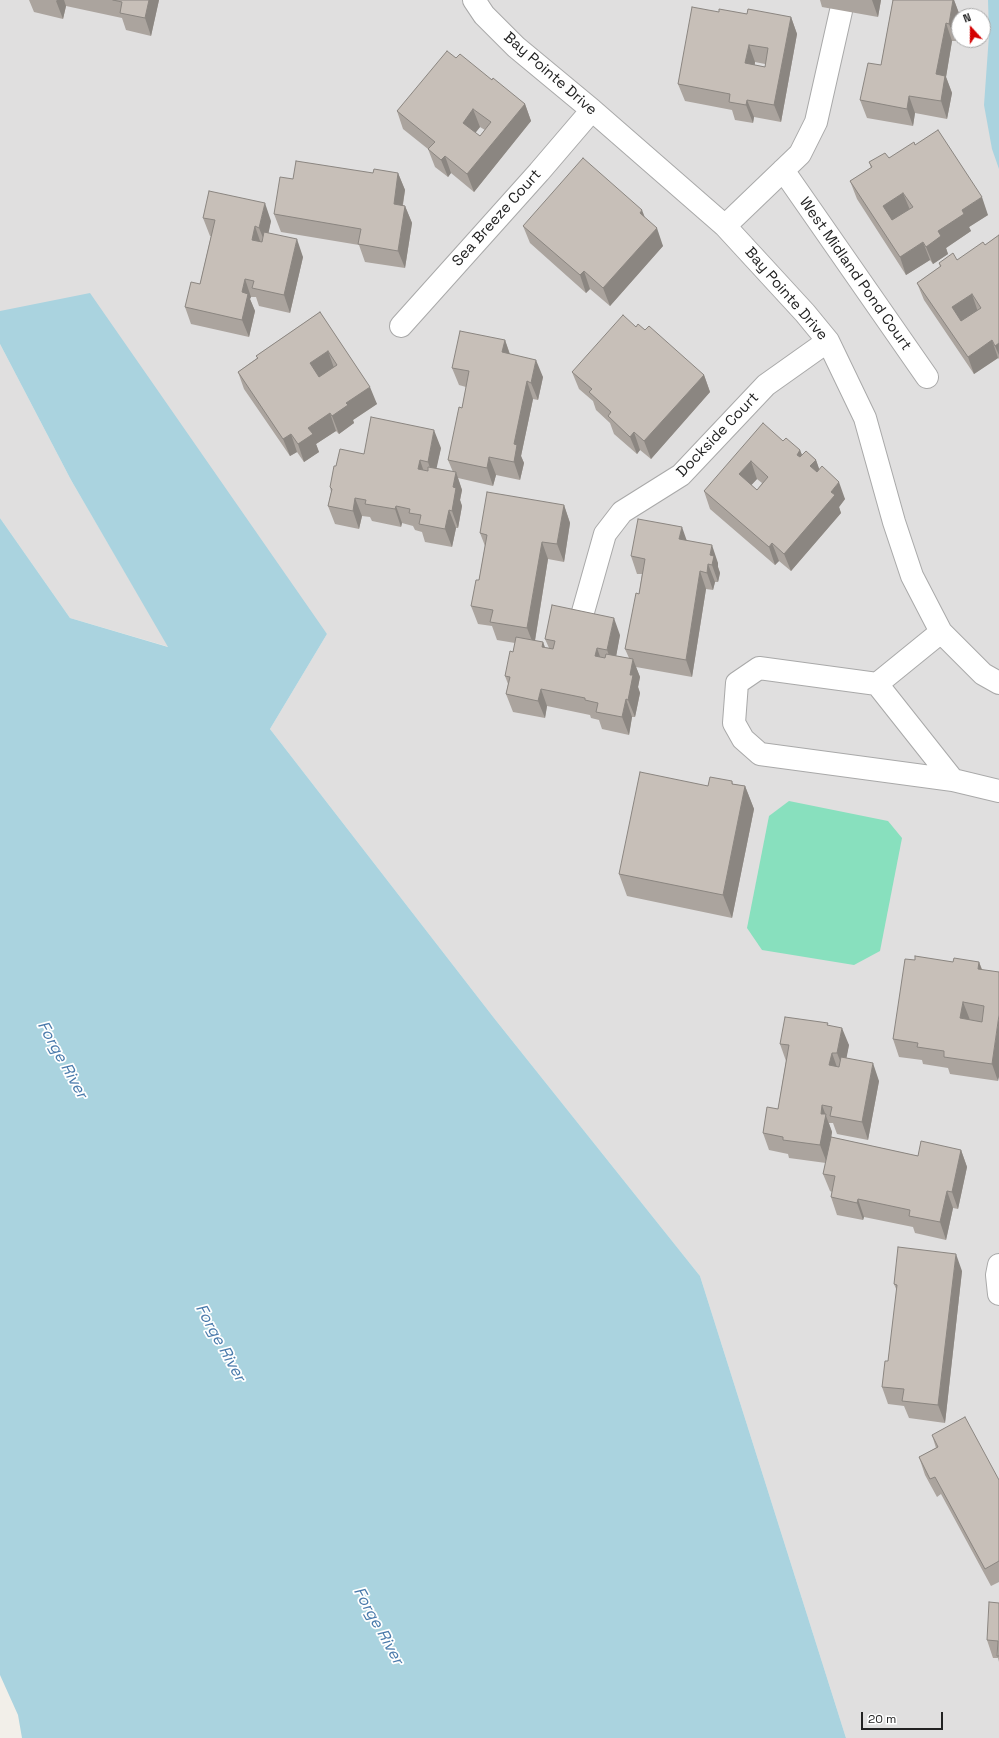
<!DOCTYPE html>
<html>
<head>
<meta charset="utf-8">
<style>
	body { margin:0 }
	#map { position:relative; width:999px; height:1738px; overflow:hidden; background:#f2efe9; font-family:"Space Grotesk",sans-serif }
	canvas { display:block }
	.north { position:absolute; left:951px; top:8px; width:40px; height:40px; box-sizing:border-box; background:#fff; border:1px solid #a7a7a7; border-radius:50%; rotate:339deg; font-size:11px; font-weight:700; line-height:16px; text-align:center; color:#222 }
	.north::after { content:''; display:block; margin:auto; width:14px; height:18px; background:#d40000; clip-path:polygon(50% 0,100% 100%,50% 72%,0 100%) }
	.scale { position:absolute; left:861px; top:1712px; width:82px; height:18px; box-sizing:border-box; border:2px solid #222; border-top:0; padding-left:5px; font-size:12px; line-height:14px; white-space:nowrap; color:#222; -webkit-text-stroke:3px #fff; paint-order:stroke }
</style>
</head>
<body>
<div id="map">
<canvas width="999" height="1738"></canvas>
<div class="north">N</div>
<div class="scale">20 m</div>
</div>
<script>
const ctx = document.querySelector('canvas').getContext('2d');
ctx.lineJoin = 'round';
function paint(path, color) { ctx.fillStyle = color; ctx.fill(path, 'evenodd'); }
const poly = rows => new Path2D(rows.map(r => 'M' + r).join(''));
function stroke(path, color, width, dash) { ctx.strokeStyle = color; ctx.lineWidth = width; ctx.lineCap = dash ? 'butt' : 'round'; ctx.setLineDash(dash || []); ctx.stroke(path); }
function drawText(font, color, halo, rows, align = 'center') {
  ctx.font = font + ' "Space Grotesk",sans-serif'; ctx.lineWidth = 3.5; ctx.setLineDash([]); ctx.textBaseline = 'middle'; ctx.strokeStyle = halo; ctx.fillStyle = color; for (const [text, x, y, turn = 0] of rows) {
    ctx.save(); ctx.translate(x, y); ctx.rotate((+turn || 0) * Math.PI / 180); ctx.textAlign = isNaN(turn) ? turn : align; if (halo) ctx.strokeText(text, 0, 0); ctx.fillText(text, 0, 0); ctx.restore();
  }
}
paint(poly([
	[0,0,999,0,999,1738,846,1738,700,1276,494,1018,270,729,327,634,0,311],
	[959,16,983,16,983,40,959,40],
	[0,344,71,480,169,647,70,618,0,518]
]), '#e0dfdf');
paint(poly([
	[789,801,888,821,902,838,880,951,854,965,762,950,747,928,769,816]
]), '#88e0be');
paint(poly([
	[988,0,999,0,999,169,992,149,984,105,989,35],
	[90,293,327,634,270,729,494,1018,700,1276,846,1738,22,1738,18,1715,0,1675,0,518,70,618,168,647,71,480,0,344,0,311]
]), '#aad3df');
const minor = poly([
	[474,0,484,15,516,47,592,110,725,226,805,313,828,341,865,418,894,522,912,576,941,632,983,674,999,683],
	[783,170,927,377],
	[725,226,800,154,816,122,841,11],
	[401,326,539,172,592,110],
	[581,619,605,534,622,512,681,475,766,385,828,341],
	[941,632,877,684,759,668,737,683,734,723,743,739,760,754,953,780,999,791],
	[877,684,953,780],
	[999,1265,997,1275,999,1294]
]);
stroke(minor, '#a9a9a9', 24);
stroke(minor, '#fff', 22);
paint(poly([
	[29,0,159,0,151,36,126,30,122,18,66,6,63,19,34,12],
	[820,0,881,0,878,17,822,7],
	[893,0,954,0,960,16,956,41,952,41,946,77,952,93,947,119,915,113,913,126,867,118,860,100,881,65],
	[719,12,791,17,797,34,781,122,754,117,753,123,735,120,732,110,685,101,678,84],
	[755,62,765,64,765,67,755,65],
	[456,58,492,80,525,104,531,121,474,192,451,173,448,177,435,167,428,149,403,129,397,111],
	[480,127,485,130,480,136,475,133],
	[915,145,988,215,969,227,971,231,946,248,948,254,933,264,930,260,906,275,857,199,850,181,871,168,869,162,889,158],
	[373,173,398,173,405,190,403,205,405,206,412,223,405,268,365,262,359,245,281,232,274,214,293,179],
	[203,218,271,221,268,233,303,257,290,313,259,306,256,297,251,297,250,299,255,311,249,337,191,324,185,307,200,284,211,236,210,236],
	[645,218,663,246,610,306,590,289,586,293,530,243,523,226],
	[999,235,999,359,998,358,974,374,924,300,917,283,940,267,939,263,957,260,985,245],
	[320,312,377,404,353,420,354,423,339,434,336,431,316,444,319,452,304,462,297,452,290,456,244,389,238,372,257,358,256,356],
	[636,327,645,330,704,375,710,392,651,459,640,450,637,454,614,434,610,423,596,410,593,401,579,389,572,372],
	[505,340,510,354,543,377,538,400,533,399,521,456,524,463,520,480,496,475,493,486,458,478,462,490,460,500,462,506,458,528,456,528,452,547,425,542,422,532,415,530,413,526,402,523,401,527,372,521,370,517,362,516,359,529,335,524,328,506,331,492,330,487,336,466,364,454,441,448,436,468,453,472,448,460,462,408,466,387,459,385,452,368],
	[783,441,800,450,802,455,816,460,819,469,845,499,839,507,841,513,791,571,779,561,775,565,710,509,704,491],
	[757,479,762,483,757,490,751,485],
	[564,505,570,523,564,562,548,559,535,641,543,642,545,647,549,648,545,639,620,635,616,656,629,658,625,649,639,594,642,574,637,574,631,556,687,541,718,563,718,567,720,573,718,582,715,582,713,590,706,589,692,677,636,667,640,677,638,687,640,693,635,717,632,717,629,735,602,729,599,720,591,718,590,715,547,706,545,718,513,712,506,694,508,684,505,676,513,652,515,643,497,640,492,626,478,624,471,606,479,580,485,546,480,533],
	[732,781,733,784,745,786,754,809,732,918,627,896,619,874,708,786],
	[915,960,953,962,979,962,982,969,998,1081,950,1074,948,1068,923,1064,922,1060,899,1057,893,1039],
	[828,1025,849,1045,846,1058,879,1081,868,1140,837,1134,833,1123,829,1123,832,1132,831,1137,918,1156,961,1150,967,1167,958,1209,953,1208,946,1240,915,1233,913,1227,864,1217,863,1220,837,1215,831,1197,832,1192,830,1191,823,1174,826,1163,789,1158,788,1154,769,1150,763,1133,778,1109,786,1061,780,1044],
	[962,1271,945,1423,909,1418,904,1406,888,1404,882,1387,888,1361,897,1291,894,1284],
	[932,1435,999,1480,999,1582,991,1586,941,1494,937,1497,925,1475,919,1457,936,1448],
	[999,1603,999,1662,998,1658,993,1658,987,1640]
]), '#aba49e');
paint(poly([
	[57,0,64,0,66,6,63,19,56,1],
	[149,0,159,0,151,36,145,18],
	[872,0,881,0,878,17],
	[953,0,954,0,960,16,959,16,959,22,956,41,949,24],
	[791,17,797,34,781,122,774,105],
	[946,23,952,41,946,77,952,93,947,119,941,101,936,74],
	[749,45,755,62,752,81,745,63],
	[909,96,915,113,913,126,907,109],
	[747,100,754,117,753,123,746,105],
	[525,104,531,121,474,192,467,174],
	[473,109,480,127,469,141,463,123],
	[445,156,451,173,448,177,441,160],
	[398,173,405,190,400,221,394,204],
	[903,193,910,210,889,224,883,206],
	[982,197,988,215,969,227,971,231,946,248,948,254,933,264,926,247,938,231,962,210],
	[265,203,271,221,266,245,259,228],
	[405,206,412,223,405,268,398,251],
	[642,210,649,228,640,213],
	[255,226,261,244,252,240],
	[657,228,663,246,610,306,603,288],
	[297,239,303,257,290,313,284,295],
	[923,242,930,260,906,275,900,257],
	[584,271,590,289,586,293,580,275],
	[245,279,251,297,250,299,255,311,249,337,242,320,242,292],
	[972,294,978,312,958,325,952,307],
	[505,340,511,358,502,352],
	[992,340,998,358,974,374,968,357],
	[999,343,999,355,995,346],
	[328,351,334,368,316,380,310,363],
	[536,360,543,377,538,400,531,383],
	[704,375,710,392,651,459,644,441],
	[527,381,533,399,521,456,524,463,520,480,514,462,514,444],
	[370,387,377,404,353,420,354,423,339,434,332,416,346,403],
	[330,413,336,431,316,444,319,452,304,462,298,444,308,428],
	[434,430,441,448,434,480,428,462],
	[634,432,640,450,637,454,630,437],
	[291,434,297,452,290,456,283,439],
	[800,450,807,468,797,455],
	[489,457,496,475,493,486,487,468],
	[420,460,426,478,418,469],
	[816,460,822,477,810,466],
	[751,461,757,479,745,492,739,474],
	[456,472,462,490,460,500,462,506,458,528,452,511,453,487],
	[839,482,845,499,839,507,841,513,791,571,784,554,831,492],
	[355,498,362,516,359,529,353,511],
	[564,505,570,523,564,562,557,544],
	[396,506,402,523,401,527,395,509],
	[449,510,456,528,452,547,445,529],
	[682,527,688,544,679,539],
	[542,542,548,559,534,646,527,628],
	[772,543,779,561,775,565,769,547],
	[712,545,718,563,718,567,720,573,718,582,712,565,710,555],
	[708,564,715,582,713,590,707,573],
	[700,571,706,589,692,677,686,660],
	[614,618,620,635,614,668,607,650],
	[543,642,549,660,542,647],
	[597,648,603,665,595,656],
	[633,659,640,677,638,687,640,693,635,717,628,700,630,675],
	[541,689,547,706,545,718,538,701],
	[626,699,632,717,629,735,622,717],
	[745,786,754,809,732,918,723,895],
	[979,962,985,979,978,969],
	[963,1002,970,1020,960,1018],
	[999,1015,999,1077,998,1081,992,1064],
	[842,1028,849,1045,844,1071,837,1053],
	[832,1053,838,1070,829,1065],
	[873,1063,879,1081,868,1140,862,1122],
	[822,1105,832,1132,827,1163,820,1145,821,1114],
	[961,1150,967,1167,958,1209,952,1192],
	[947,1191,953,1208,946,1240,940,1222],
	[858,1199,864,1217,863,1220,857,1203],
	[956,1254,962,1271,945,1423,938,1405]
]), '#8b8681');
const building = poly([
	[113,0,149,0,145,18,120,13,122,2,113,0],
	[893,0,953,0,949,24,946,23,936,74,945,76,941,101,909,96,907,109,860,100,868,63,881,65,893,0],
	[692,7,719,12,719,9,747,14,748,9,791,17,774,105,747,100,746,105,729,102,730,94,678,84,692,7],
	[749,45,768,48,765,67,745,63,749,45],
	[447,51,456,58,460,54,492,80,493,78,525,104,467,174,445,156,441,160,428,149,435,142,397,111,447,51],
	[473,109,491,122,480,136,463,123,473,109],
	[938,130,982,197,962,210,964,214,938,231,941,236,926,247,923,242,900,257,850,181,872,167,869,162,885,153,889,158,914,142,915,145,938,130],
	[903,193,913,207,892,220,883,206,903,193],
	[583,158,642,210,640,213,657,228,603,288,584,271,580,275,523,226,583,158],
	[296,161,373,173,374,169,398,173,394,204,405,206,398,251,358,244,361,229,274,214,280,177,293,179,296,161],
	[209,191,265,203,259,228,255,226,252,240,262,242,264,232,297,239,284,295,252,288,254,281,245,279,242,292,248,294,242,320,185,307,191,282,200,284,215,220,203,218,209,191],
	[999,235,999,343,995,346,992,340,968,357,917,283,941,266,939,263,953,253,957,260,983,242,985,245,999,235],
	[972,294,981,308,961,321,952,307,972,294],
	[320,312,370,387,346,403,348,405,332,416,330,413,308,428,313,434,298,444,291,434,283,439,238,372,258,358,256,356,320,312],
	[328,351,337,365,319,377,310,363,328,351],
	[623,315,636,327,638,324,645,330,649,326,704,375,644,441,634,432,630,437,608,416,611,412,589,392,592,389,572,372,623,315],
	[460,331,505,340,502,352,536,360,531,383,527,381,514,444,517,445,514,462,489,457,487,468,448,460,459,407,462,408,469,371,452,368,460,331],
	[371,417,434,430,428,462,420,460,418,469,428,471,428,467,456,472,453,487,456,488,452,511,449,510,445,529,419,524,421,515,409,513,410,509,396,506,395,509,365,504,366,500,355,498,353,511,328,506,332,489,330,487,334,466,336,466,340,449,364,454,371,417],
	[763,423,783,441,786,438,800,450,797,455,800,457,806,451,816,460,810,466,817,472,822,466,839,482,831,492,835,495,784,554,772,543,769,547,704,491,763,423],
	[751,461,768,477,757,490,739,474,751,461],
	[487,492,564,505,557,544,542,542,527,628,490,622,493,610,471,606,476,580,479,580,487,535,480,533,487,492],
	[638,519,682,527,679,539,712,545,710,555,714,556,712,565,708,564,707,573,700,571,686,660,625,649,636,593,639,594,645,559,631,556,638,519],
	[552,605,614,618,607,650,597,648,595,656,605,658,606,654,633,659,630,675,633,675,628,700,626,699,622,717,596,712,598,703,585,700,585,698,541,689,538,701,506,694,510,677,505,676,510,651,513,652,516,637,543,642,542,647,553,649,555,641,545,639,552,605],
	[640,772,708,786,710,777,732,781,732,784,745,786,723,895,619,874,640,772],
	[915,956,953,962,954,958,979,962,978,969,999,972,999,1015,992,1064,944,1057,944,1051,917,1047,918,1043,893,1039,905,959,915,960,915,956],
	[963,1002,984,1006,982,1022,960,1018,963,1002],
	[785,1017,828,1023,827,1025,842,1028,837,1053,832,1053,829,1065,839,1067,841,1057,873,1063,862,1122,830,1116,832,1107,822,1105,821,1114,826,1114,820,1145,783,1140,783,1137,763,1133,767,1107,778,1109,789,1045,780,1044,785,1017],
	[831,1137,918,1156,921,1141,961,1150,952,1192,947,1191,940,1222,909,1216,910,1210,858,1199,857,1203,831,1197,835,1176,823,1174,831,1137],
	[898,1247,956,1254,938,1405,902,1401,904,1389,882,1387,885,1361,888,1361,897,1285,894,1284,898,1247],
	[965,1417,999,1480,999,1561,985,1569,935,1477,930,1479,919,1457,938,1447,932,1435,965,1417],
	[989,1602,999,1603,999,1656,997,1656,998,1641,987,1640,989,1602]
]);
paint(building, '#c7bfb8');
stroke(building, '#8b8681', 1);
drawText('15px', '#222', '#fff', [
	["Bay Pointe Drive",550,74,41],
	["Sea Breeze Court",497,218,-48],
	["West Midland Pond Court",855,274,55],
	["Bay Pointe Drive",786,294,49],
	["Dockside Court",718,435,-46]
]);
drawText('italic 16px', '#4a7aab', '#fff', [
	["Forge River",62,1060,61],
	["Forge River",220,1343,61],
	["Forge River",378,1626,61]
]);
</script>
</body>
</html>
